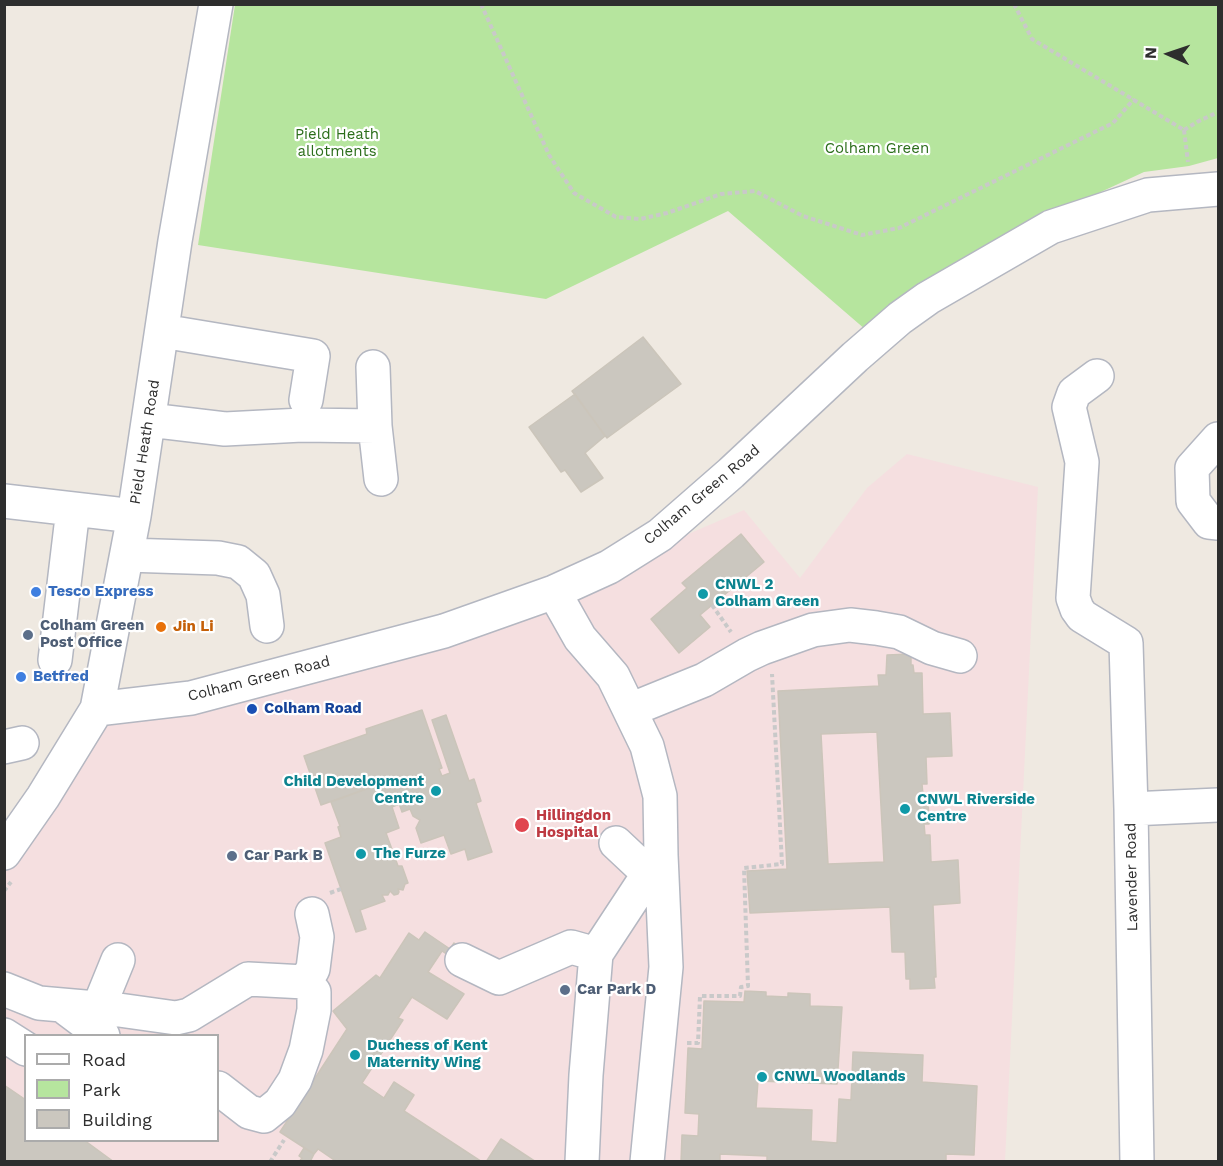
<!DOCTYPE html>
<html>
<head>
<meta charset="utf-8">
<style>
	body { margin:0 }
	#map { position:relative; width:1223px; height:1166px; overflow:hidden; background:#efe9e1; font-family:"Work Sans",sans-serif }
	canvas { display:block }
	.frame { position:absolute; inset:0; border:6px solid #2e2e2e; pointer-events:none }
	.legend { position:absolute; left:24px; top:1034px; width:195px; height:108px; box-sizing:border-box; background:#fff; border:2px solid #ababab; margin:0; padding:8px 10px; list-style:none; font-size:18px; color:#2e2e2e }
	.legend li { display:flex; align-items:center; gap:12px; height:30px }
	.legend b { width:30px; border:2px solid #ababab }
	.north { position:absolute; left:1139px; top:24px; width:60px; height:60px; -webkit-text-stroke:4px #fff; paint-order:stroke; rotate:273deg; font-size:16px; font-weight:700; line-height:24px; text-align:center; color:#2e2e2e }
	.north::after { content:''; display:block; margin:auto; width:21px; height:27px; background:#2e2e2e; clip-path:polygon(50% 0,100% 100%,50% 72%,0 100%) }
</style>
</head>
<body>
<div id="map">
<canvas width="1223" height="1166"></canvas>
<div class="frame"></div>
<ul class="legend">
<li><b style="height:8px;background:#fff"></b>Road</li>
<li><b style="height:16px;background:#b6e59e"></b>Park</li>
<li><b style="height:16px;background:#cbc7bf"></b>Building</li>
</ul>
<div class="north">N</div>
</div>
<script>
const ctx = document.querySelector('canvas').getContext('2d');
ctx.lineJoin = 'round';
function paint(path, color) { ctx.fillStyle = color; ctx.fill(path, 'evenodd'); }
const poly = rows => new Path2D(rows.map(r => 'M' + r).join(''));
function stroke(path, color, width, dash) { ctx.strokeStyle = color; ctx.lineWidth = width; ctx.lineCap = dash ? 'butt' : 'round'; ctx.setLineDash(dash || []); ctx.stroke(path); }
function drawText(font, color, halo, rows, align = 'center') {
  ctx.font = font + ' "Work Sans",sans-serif'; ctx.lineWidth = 4.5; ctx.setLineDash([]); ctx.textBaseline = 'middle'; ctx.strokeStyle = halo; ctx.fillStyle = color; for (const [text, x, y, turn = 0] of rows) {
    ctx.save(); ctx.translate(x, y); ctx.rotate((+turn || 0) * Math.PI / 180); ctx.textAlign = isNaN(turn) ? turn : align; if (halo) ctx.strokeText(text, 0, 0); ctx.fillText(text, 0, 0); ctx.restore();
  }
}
paint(poly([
	[907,454,1038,487,1005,1161,5,1162,5,853,97,709,554,592,744,510,800,578,867,488],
	[26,1036,218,1036,218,1140,26,1140]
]), '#f5dfe0');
paint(poly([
	[235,5,1218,5,1218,158,1189,166,1144,172,1008,235,866,330,728,211,546,299,198,245]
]), '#b6e59e');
const building = poly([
	[643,337,681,384,607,438,572,391,643,337],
	[575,394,605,436,585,453,603,478,581,492,565,470,561,472,529,427,575,394],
	[741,534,764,562,700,615,710,627,679,653,651,619,687,588,682,583,741,534],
	[911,654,911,665,913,665,914,673,922,673,923,714,950,713,952,756,926,757,927,784,922,784,923,795,928,795,929,824,924,824,925,835,930,835,931,862,958,860,960,903,933,905,936,977,934,977,935,988,910,989,910,979,906,979,905,952,892,952,890,907,750,913,747,871,787,869,778,691,879,686,878,675,886,675,887,655,911,654],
	[877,732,884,862,828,864,821,734,877,732],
	[422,710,442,768,439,769,442,776,450,773,432,720,446,715,469,781,474,779,481,801,476,803,492,852,468,860,465,849,451,854,444,835,421,843,416,828,420,820,413,816,410,809,402,812,391,780,321,805,304,756,367,734,366,729,422,710],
	[391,780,399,804,392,807,399,828,386,833,398,866,402,866,408,883,405,884,403,890,398,889,399,892,398,894,394,895,390,891,388,895,382,895,385,901,360,910,366,929,356,932,325,843,341,837,338,827,340,826,331,802,391,780],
	[425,932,450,949,454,943,458,946,451,957,442,951,428,972,464,994,447,1019,412,997,398,1018,403,1020,362,1083,384,1098,394,1082,414,1095,404,1111,482,1162,337,1162,318,1149,314,1154,280,1132,347,1029,333,1011,376,975,380,978,409,933,419,940,425,932],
	[745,991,766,992,766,996,788,997,788,993,810,994,810,1006,842,1007,837,1084,758,1081,756,1108,812,1110,811,1141,837,1143,839,1099,851,1100,853,1052,923,1055,922,1082,977,1086,974,1155,946,1154,946,1162,767,1162,767,1156,720,1154,720,1162,681,1162,682,1135,698,1136,699,1114,685,1113,688,1048,702,1049,704,1001,744,1002,745,991],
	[4,1085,26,1100,26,1140,84,1140,114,1162,4,1162,4,1085],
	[501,1139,536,1162,486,1162,501,1139],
	[304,1148,314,1154,310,1162,299,1162,302,1158,299,1156,304,1148]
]);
paint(building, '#cbc7bf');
stroke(building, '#cbc5ba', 1.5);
const minor = poly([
	[162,331,313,356,306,400],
	[373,367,375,426,381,479],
	[1097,376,1074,393,1069,407,1082,462,1073,598,1077,609,1082,616,1126,643,1131,809,1137,1162],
	[149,420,225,429,302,425,375,426],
	[1218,439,1192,468,1193,501,1209,522,1218,523],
	[4,501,134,516],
	[127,555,218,558,238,562,254,575,263,595,267,626],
	[554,592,580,638,613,676,647,746,660,796,661,855,666,967,647,1162],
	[55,660,73,509],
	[97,709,191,698,444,631,554,592,609,567,660,535,731,473,855,357,900,318,928,298,1051,227,1148,195,1218,189],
	[630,710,704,680,747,655,762,648,813,630,850,625,876,628,899,632,932,648,960,656],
	[4,747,22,743],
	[1131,809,1218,805],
	[616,843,649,874],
	[4,853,43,797,97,709,134,516,175,241,216,4],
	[462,960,499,978,571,947,596,954],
	[305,982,313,969,317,937,312,914],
	[4,989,39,1003,119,1010,176,1018,189,1015,248,979,305,982,314,992,314,1010,306,1050,295,1080,280,1103,264,1116,249,1112,218,1088],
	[63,1006,103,1036],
	[98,1009,118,960],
	[4,1035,26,1049],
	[582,1162,586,1075,596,954,661,855]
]);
stroke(minor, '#b4b7c1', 36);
stroke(poly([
	[481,4,549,155,574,193,616,217,640,219,667,213,721,194,755,191,803,216,862,235,899,228,1113,123,1134,99],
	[1014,4,1032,39,1184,130],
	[1184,130,1197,122,1218,112],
	[1184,130,1188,162],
	[712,605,731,632],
	[4,891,11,882],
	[330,893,341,889],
	[687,1043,698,1043,700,996,740,996,741,987,748,986,744,868,782,864,772,674],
	[270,1162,284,1140]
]), '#c9c9c9', 4, [4.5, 3]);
stroke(minor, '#fff', 33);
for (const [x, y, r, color] of [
	[36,592,6,"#3f7fe0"],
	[703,594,6,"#0f9aa8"],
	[161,627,6,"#e8710a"],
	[28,635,6,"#5c6f8a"],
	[21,677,6,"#3f7fe0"],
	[252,709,6,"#1a4fb4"],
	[436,791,6,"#0f9aa8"],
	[905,809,6,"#0f9aa8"],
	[522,825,8,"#e0444e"],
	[361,854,6,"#0f9aa8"],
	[232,856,6,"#5c6f8a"],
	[565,990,6,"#5c6f8a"],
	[355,1055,6,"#0f9aa8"],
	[762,1077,6,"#0f9aa8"]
]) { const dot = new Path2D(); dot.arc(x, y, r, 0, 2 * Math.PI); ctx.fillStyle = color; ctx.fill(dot); stroke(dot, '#fff', 2); }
drawText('15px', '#2c6e1b', '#fff', [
	["Pield Heath",337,135],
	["allotments",337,152],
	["Colham Green",877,149]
]);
drawText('15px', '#2e2e2e', '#fff', [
	["Pield Heath Road",145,442,-81],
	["Colham Green Road",702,495,-40],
	["Colham Green Road",259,679,-14],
	["Lavender Road",1132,877,-91]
]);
drawText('bold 15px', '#0d838f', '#fff', [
	["CNWL 2",715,585],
	["Colham Green",715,602],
	["Child Development",424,782,"right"],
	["Centre",424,799,"right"],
	["CNWL Riverside",917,800],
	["Centre",917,817],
	["The Furze",373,854],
	["Duchess of Kent",367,1046],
	["Maternity Wing",367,1063],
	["CNWL Woodlands",774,1077]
], 'left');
drawText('bold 15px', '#366cbe', '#fff', [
	["Tesco Express",48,592],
	["Betfred",33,677]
], 'left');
drawText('bold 15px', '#4e5e75', '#fff', [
	["Colham Green",40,626],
	["Post Office",40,643],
	["Car Park B",244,856],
	["Car Park D",577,990]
], 'left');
drawText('bold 15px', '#c56008', '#fff', [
	["Jin Li",173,627]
], 'left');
drawText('bold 15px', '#164399', '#fff', [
	["Colham Road",264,709]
], 'left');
drawText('bold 15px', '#be3a42', '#fff', [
	["Hillingdon",536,816],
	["Hospital",536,833]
], 'left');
</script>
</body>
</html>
